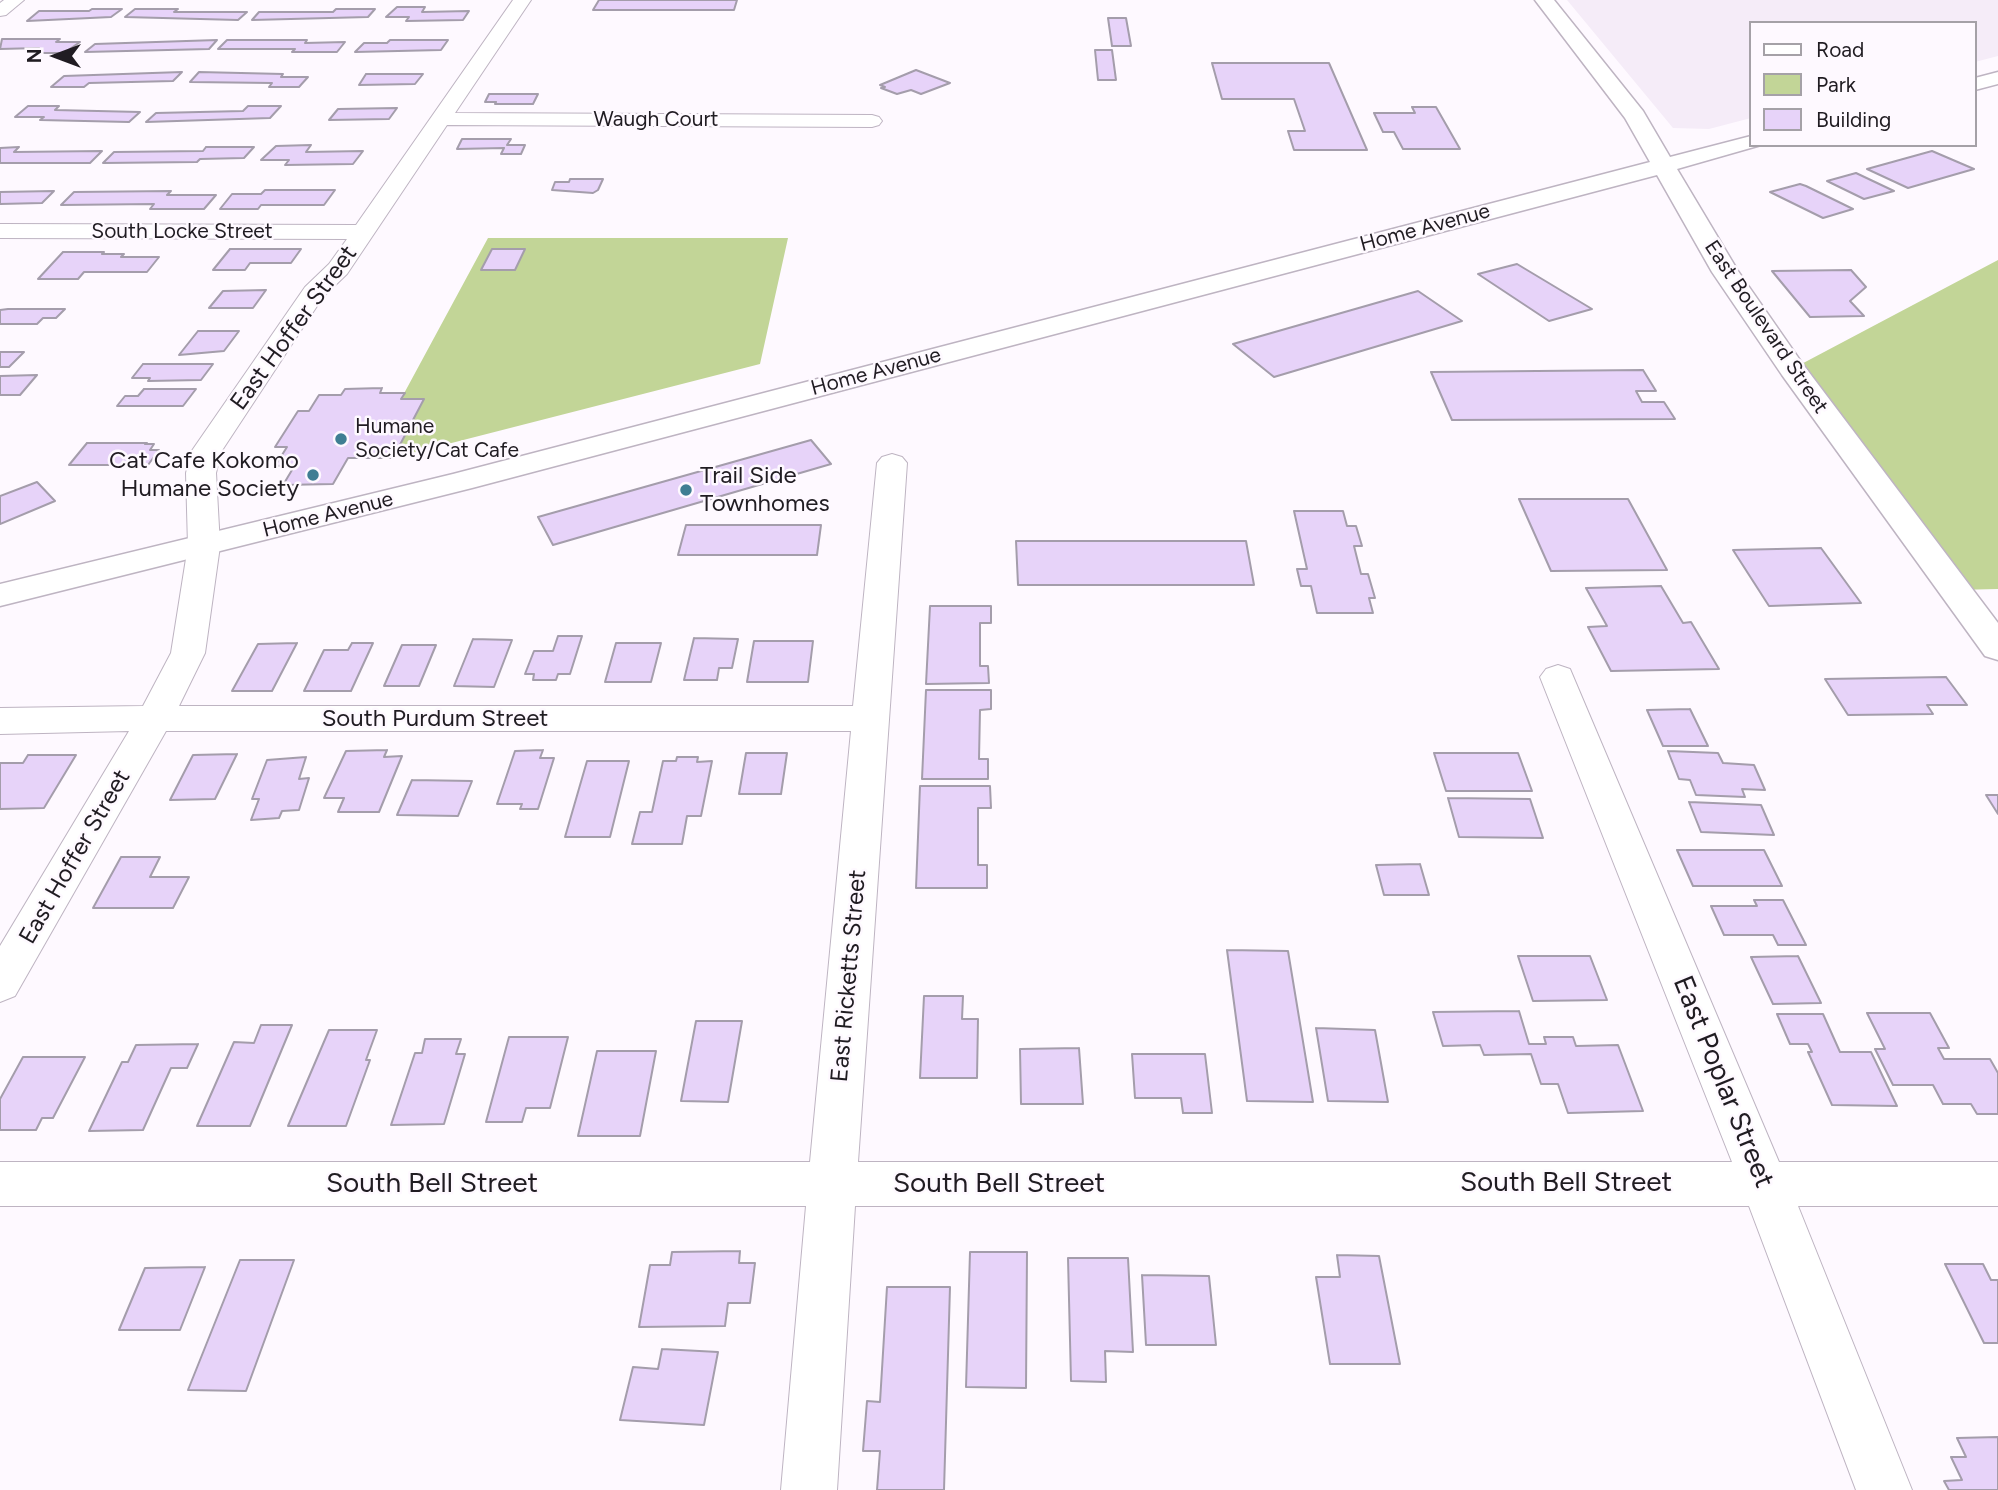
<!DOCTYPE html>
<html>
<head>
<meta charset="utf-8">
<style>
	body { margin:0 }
	#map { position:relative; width:1998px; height:1490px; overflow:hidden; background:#fef9ff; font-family:Figtree,sans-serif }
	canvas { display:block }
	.legend { position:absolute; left:1749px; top:21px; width:228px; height:126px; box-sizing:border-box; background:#fef9ff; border:2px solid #a5a1a7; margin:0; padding:9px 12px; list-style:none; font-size:21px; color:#201c22 }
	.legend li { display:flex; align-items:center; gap:14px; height:35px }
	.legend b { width:35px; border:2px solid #a5a1a7 }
	.north { position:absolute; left:21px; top:21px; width:70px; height:70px; -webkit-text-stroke:5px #fef9ff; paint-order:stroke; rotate:270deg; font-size:19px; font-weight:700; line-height:28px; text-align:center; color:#201c22 }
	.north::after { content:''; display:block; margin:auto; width:24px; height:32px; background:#201c22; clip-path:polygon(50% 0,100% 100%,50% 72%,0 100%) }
</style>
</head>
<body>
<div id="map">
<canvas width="1998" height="1490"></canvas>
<ul class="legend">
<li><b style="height:9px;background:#fff"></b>Road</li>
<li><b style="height:19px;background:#c2d597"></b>Park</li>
<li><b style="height:19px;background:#e7d3f9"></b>Building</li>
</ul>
<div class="north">N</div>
</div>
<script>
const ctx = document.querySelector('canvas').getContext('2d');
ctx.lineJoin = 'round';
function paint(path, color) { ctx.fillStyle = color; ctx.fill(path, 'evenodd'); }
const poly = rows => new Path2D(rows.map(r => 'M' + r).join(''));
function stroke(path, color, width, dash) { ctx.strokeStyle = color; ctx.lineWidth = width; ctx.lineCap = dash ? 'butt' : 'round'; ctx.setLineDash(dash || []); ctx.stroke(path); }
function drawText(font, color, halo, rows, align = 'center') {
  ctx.font = font + ' Figtree,sans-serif'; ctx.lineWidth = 5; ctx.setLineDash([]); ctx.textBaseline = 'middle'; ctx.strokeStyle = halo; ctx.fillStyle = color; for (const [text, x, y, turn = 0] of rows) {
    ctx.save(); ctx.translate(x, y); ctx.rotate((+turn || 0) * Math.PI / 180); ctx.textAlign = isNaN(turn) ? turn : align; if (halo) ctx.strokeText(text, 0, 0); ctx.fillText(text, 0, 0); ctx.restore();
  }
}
paint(poly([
	[1567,0,1998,0,1998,56,1975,62,1975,23,1751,23,1751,118,1709,129,1673,128]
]), '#f5ecf8');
paint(poly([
	[488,238,788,238,760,364,393,458,423,399,401,399],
	[1998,260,1998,589,1955,590,1792,369]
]), '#c2d597');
const building = poly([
	[599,0,737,0,734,10,593,10,599,0],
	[397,7,425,7,422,12,469,11,463,20,406,21,409,17,386,17,397,7],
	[92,9,122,9,111,17,27,21,39,11,89,11,92,9],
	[135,9,178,9,174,12,247,12,238,20,125,17,135,9],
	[336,9,375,9,368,17,252,20,259,12,333,12,336,9],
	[1108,18,1126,18,1131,46,1112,46,1108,18],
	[2,39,60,39,56,42,80,42,64,53,33,53,39,48,0,49,2,39],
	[217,40,209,49,85,52,95,44,217,40],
	[227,40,307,40,305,43,345,42,337,52,292,52,295,49,218,49,227,40],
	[390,40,448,40,441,50,355,52,364,43,387,43,390,40],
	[1095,50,1112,50,1116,80,1098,80,1095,50],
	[1212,63,1329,63,1367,150,1294,150,1288,131,1305,131,1294,99,1222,99,1212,63],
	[916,70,950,83,921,94,911,90,897,94,881,88,885,87,880,85,916,70],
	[182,72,173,81,89,83,84,87,51,87,64,76,182,72],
	[199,72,283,74,281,77,308,77,299,87,269,87,272,83,190,82,199,72],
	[366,74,423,74,415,84,359,85,366,74],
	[489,94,538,94,533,104,495,104,496,102,485,102,489,94],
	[28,106,59,106,55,110,140,112,129,122,40,120,44,117,15,117,28,106],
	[248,106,281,106,270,118,146,122,156,113,243,111,248,106],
	[1412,107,1436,107,1460,149,1403,149,1394,132,1383,132,1374,113,1415,113,1412,107],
	[397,108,389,119,329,120,338,109,397,108],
	[462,139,511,139,507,145,525,145,521,154,501,154,504,148,457,149,462,139],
	[311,145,306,152,363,151,353,164,285,165,289,160,261,160,276,146,311,145],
	[19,147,14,152,102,151,90,163,0,163,0,148,19,147],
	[206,147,254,147,244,158,200,159,197,162,103,163,114,152,203,151,206,147],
	[1932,151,1974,169,1908,188,1867,169,1932,151],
	[1856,173,1894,191,1864,199,1827,181,1856,173],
	[570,179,603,179,598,190,593,193,552,190,555,182,569,182,570,179],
	[1800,184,1806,186,1853,209,1823,218,1770,192,1800,184],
	[265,190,335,190,324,205,261,205,258,209,220,209,232,194,261,194,265,190],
	[54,191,42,203,0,204,0,192,54,191],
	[171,191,167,195,216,195,204,209,150,209,154,204,61,205,74,192,171,191],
	[230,249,301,249,291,263,250,263,245,270,213,270,230,249],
	[492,249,525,249,515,270,481,270,492,249],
	[63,252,104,252,102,254,124,254,121,257,159,257,147,272,84,272,78,279,38,279,63,252],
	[1517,264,1592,309,1549,321,1478,274,1517,264],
	[1851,270,1866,287,1850,301,1864,316,1810,317,1772,271,1851,270],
	[266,290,253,308,209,308,223,291,266,290],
	[1418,291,1462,321,1274,377,1233,344,1418,291],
	[8,309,65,309,56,318,43,318,37,324,0,324,0,310,8,309],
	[198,331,239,331,224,351,179,355,198,331],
	[0,352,24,352,9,367,0,367,0,352],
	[143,364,213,364,201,380,148,381,150,378,132,378,143,364],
	[1643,370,1656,391,1636,391,1642,402,1664,402,1675,419,1452,420,1431,372,1643,370],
	[37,375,20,395,0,395,0,376,37,375],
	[382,388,380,393,405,393,401,399,424,399,393,458,348,458,333,484,283,485,295,465,275,466,287,447,275,447,298,411,309,411,319,395,341,395,345,389,382,388],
	[144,389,196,389,183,406,117,406,125,396,138,396,144,389],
	[811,440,831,464,553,545,538,517,811,440],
	[87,443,147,443,145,444,154,444,150,450,159,450,148,465,69,465,87,443],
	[37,482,55,501,0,524,0,496,37,482],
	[1519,499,1628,499,1667,570,1551,571,1519,499],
	[1294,511,1343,511,1347,526,1356,526,1362,546,1354,546,1361,574,1368,574,1375,598,1369,598,1373,613,1317,613,1311,586,1301,586,1297,569,1307,569,1294,511],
	[686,525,821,525,817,555,678,555,686,525],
	[1016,541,1246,541,1254,585,1018,585,1016,541],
	[1821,548,1861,603,1769,606,1733,550,1821,548],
	[1661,586,1683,623,1691,622,1719,669,1611,671,1588,627,1607,626,1586,588,1661,586],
	[930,606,991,606,991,623,980,623,980,666,988,666,989,683,926,684,930,606],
	[558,636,582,636,570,674,558,674,556,680,533,680,534,674,525,674,534,651,553,651,558,636],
	[694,638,738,639,732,668,719,668,717,680,684,680,694,638],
	[473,639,512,640,494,687,454,686,473,639],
	[754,641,813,641,808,682,747,682,754,641],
	[297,643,272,691,232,691,258,644,297,643],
	[352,643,373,643,351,691,304,691,324,650,348,650,352,643],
	[616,643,661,643,651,682,605,682,616,643],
	[402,645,436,645,419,686,384,686,402,645],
	[1946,677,1967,705,1927,705,1933,714,1848,715,1825,679,1946,677],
	[926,690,991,690,991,709,980,710,979,759,988,759,988,779,922,779,926,690],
	[1690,709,1708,746,1663,746,1647,710,1690,709],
	[387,750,384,757,402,756,379,812,338,812,344,798,324,798,346,751,387,750],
	[543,750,540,758,554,758,538,809,520,809,522,804,497,804,515,751,543,750],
	[1668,751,1718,753,1723,763,1754,765,1765,790,1742,789,1745,797,1696,795,1690,780,1679,779,1668,751],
	[746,753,787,753,781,794,739,794,746,753],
	[1434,753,1518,753,1532,791,1446,791,1434,753],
	[237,754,215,799,170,800,193,755,237,754],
	[28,755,76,755,44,808,0,809,0,763,23,763,28,755],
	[306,757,299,779,309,778,299,810,282,811,279,818,251,820,259,799,252,799,267,760,306,757],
	[677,757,698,757,697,762,712,761,701,816,687,816,682,844,632,844,640,812,652,812,663,761,676,761,677,757],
	[587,761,629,761,610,837,565,837,587,761],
	[412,780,472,781,458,816,397,815,412,780],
	[920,786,990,786,991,808,978,808,978,865,987,865,987,888,916,888,920,786],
	[1986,795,1998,795,1998,814,1986,795],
	[1448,798,1530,799,1543,838,1459,837,1448,798],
	[1689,802,1761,805,1774,835,1701,832,1689,802],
	[1677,850,1764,850,1782,886,1693,886,1677,850],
	[121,857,160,857,150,877,189,877,173,908,93,908,121,857],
	[1420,864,1429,895,1384,895,1376,865,1420,864],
	[1754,900,1783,900,1806,945,1778,945,1773,935,1724,935,1711,906,1757,906,1754,900],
	[1227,950,1288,951,1313,1102,1247,1101,1227,950],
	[1518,956,1590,956,1607,1000,1533,1001,1518,956],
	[1798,956,1821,1003,1773,1004,1751,957,1798,956],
	[924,996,963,996,962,1019,978,1019,977,1078,920,1078,924,996],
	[1519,1011,1529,1044,1546,1044,1544,1037,1573,1037,1576,1046,1618,1045,1643,1111,1568,1113,1558,1084,1541,1084,1531,1054,1484,1055,1480,1045,1443,1046,1433,1012,1519,1011],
	[1867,1013,1930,1013,1949,1048,1938,1048,1944,1059,1990,1059,1998,1073,1998,1114,1977,1114,1971,1104,1943,1104,1933,1085,1893,1085,1875,1049,1885,1049,1867,1013],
	[1777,1014,1823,1014,1840,1052,1871,1052,1897,1106,1832,1105,1808,1052,1812,1052,1808,1044,1790,1044,1777,1014],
	[696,1021,742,1021,728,1102,681,1101,696,1021],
	[261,1025,292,1025,250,1126,197,1126,234,1042,254,1043,261,1025],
	[1316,1028,1375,1030,1388,1102,1328,1101,1316,1028],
	[329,1030,377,1030,366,1060,370,1060,346,1126,288,1126,329,1030],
	[509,1037,568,1037,550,1108,526,1108,522,1122,486,1122,509,1037],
	[425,1039,461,1039,456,1054,465,1054,444,1124,391,1125,415,1053,422,1053,425,1039],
	[198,1044,187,1068,171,1068,143,1130,89,1131,122,1062,128,1062,136,1045,198,1044],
	[1079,1048,1083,1104,1021,1104,1020,1049,1079,1048],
	[597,1051,656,1051,640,1136,578,1136,597,1051],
	[1132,1054,1205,1054,1212,1113,1183,1113,1181,1098,1135,1098,1132,1054],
	[23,1057,85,1057,53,1118,42,1118,36,1130,0,1130,0,1099,23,1057],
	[740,1251,739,1263,755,1263,750,1303,728,1303,725,1326,639,1327,650,1265,670,1265,672,1252,740,1251],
	[970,1252,1027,1252,1026,1388,966,1387,970,1252],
	[1337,1255,1379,1256,1400,1364,1330,1364,1316,1277,1340,1277,1337,1255],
	[1068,1258,1128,1258,1133,1352,1105,1351,1106,1382,1071,1381,1068,1258],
	[240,1260,294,1260,246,1391,188,1390,240,1260],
	[1945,1264,1983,1264,1991,1280,1998,1280,1998,1343,1984,1343,1945,1264],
	[205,1267,180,1330,119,1330,145,1268,205,1267],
	[1142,1275,1209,1276,1216,1345,1146,1345,1142,1275],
	[887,1287,950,1287,944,1490,877,1490,880,1451,863,1451,867,1401,880,1402,887,1287],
	[662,1349,718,1352,704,1425,620,1420,633,1367,658,1369,662,1349],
	[1998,1437,1998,1490,1949,1490,1944,1481,1962,1480,1951,1457,1966,1457,1957,1438,1998,1437]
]);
paint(building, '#e7d3f9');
stroke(building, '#a49dab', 2);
const street = poly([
	[4,0,24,0,6,15,0,16,0,3,4,0],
	[513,0,531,0,455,113,872,115,879,117,882,121,879,125,872,127,447,125,347,274,323,297,221,452,216,473,220,546,205,653,179,706,853,706,877,463,882,457,892,454,902,457,907,463,858,1162,1732,1162,1540,677,1546,669,1558,665,1570,669,1779,1162,1998,1162,1998,1206,1798,1206,1912,1490,1856,1490,1749,1206,855,1206,837,1490,781,1490,806,1206,0,1206,0,1162,810,1162,851,731,166,731,15,996,0,1002,0,946,129,731,0,734,0,708,143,706,171,653,188,546,186,473,191,452,305,287,329,264,347,239,0,238,0,224,356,225,513,0]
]);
const secondary = poly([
	[1535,0,1554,0,1643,111,1670,157,1751,136,1751,145,1761,145,1677,169,1738,271,1802,363,1998,623,1998,660,1985,656,1782,375,1712,272,1657,175,472,488,0,606,0,584,453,474,1650,162,1625,118,1535,0],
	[1998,72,1998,84,1975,90,1975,78,1998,72]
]);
stroke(street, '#beb4c2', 2);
stroke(secondary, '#beb4c2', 3);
paint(street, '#fff');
paint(secondary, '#fff');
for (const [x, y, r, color] of [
	[341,439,7,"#3f7e93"],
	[313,475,7,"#3f7e93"],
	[686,490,7,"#3f7e93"]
]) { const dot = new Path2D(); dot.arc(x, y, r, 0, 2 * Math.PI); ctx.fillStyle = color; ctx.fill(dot); stroke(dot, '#fef9ff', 2.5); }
drawText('21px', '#201c22', '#fef9ff', [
	["Waugh Court",656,120],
	["Home Avenue",1425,228,-15],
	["South Locke Street",182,232],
	["East Boulevard Street",1766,327,56],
	["Home Avenue",876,372,-15],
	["Home Avenue",328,515,-14]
]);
drawText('21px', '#201c22', '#fef9ff', [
	["Humane",355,427],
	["Society/Cat Cafe",355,451]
], 'left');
drawText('24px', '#201c22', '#fef9ff', [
	["East Hoffer Street",294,328,-54],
	["South Purdum Street",435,719],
	["East Hoffer Street",75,857,-60],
	["East Ricketts Street",849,976,-85]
]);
drawText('24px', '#201c22', '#fef9ff', [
	["Cat Cafe Kokomo",299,461],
	["Humane Society",299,489],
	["Trail Side",700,476,"left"],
	["Townhomes",700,504,"left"]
], 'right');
drawText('28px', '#201c22', '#fef9ff', [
	["East Poplar Street",1723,1082,68],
	["South Bell Street",1566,1183],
	["South Bell Street",432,1184],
	["South Bell Street",999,1184]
]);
</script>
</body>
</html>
